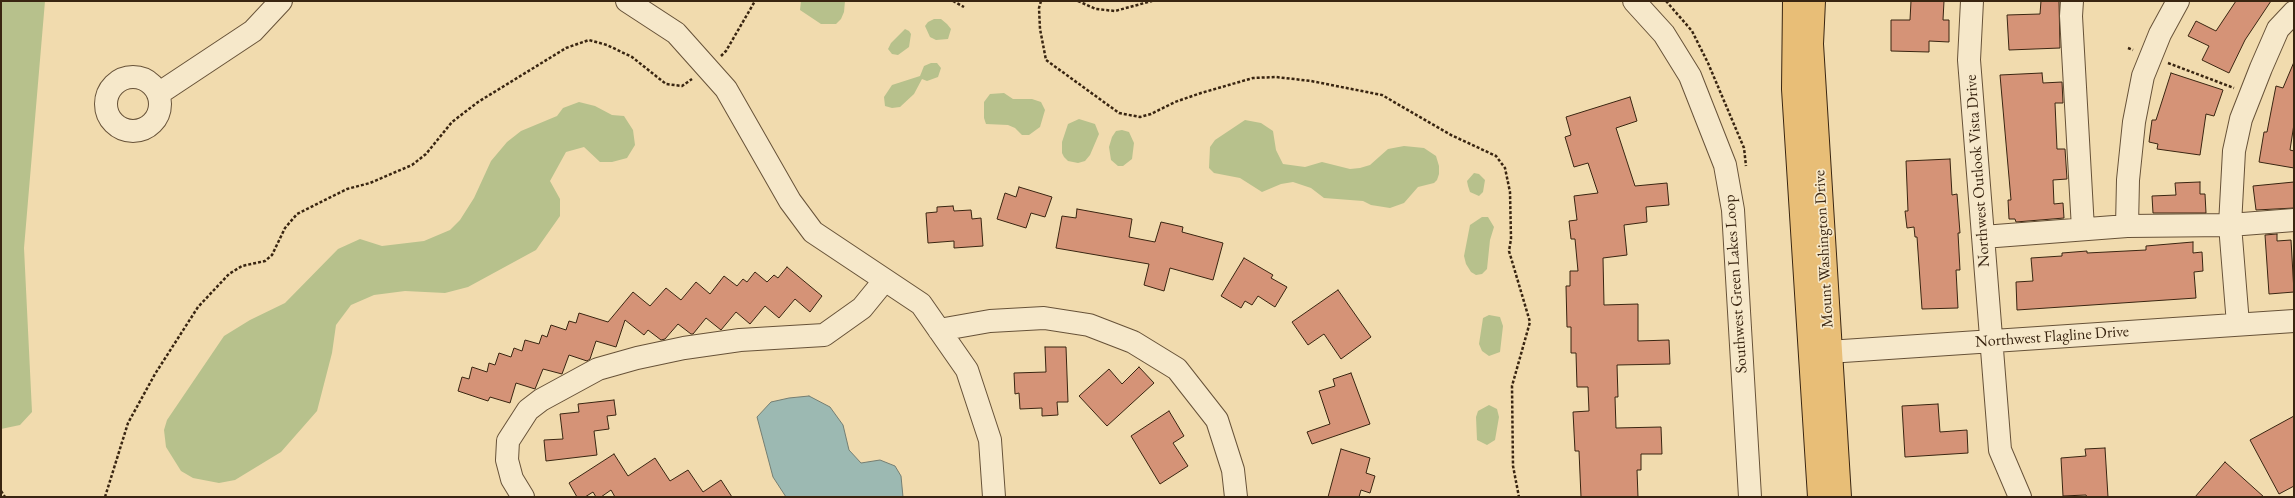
<!DOCTYPE html>
<html>
<head>
<meta charset="utf-8">
<style>
	body { margin:0 }
	#map { position:relative; width:2295px; height:498px; overflow:hidden; background:#f1dbae; font-family:"EB Garamond",serif }
	canvas { display:block }
	.frame { position:absolute; inset:0; border:2px solid #392511; pointer-events:none }
</style>
</head>
<body>
<div id="map">
<canvas width="2295" height="498"></canvas>
<div class="frame"></div>
</div>
<script>
const ctx = document.querySelector('canvas').getContext('2d');
ctx.lineJoin = 'round';
function paint(path, color) { ctx.fillStyle = color; ctx.fill(path, 'evenodd'); }
const poly = rows => new Path2D(rows.map(r => 'M' + r).join(''));
function stroke(path, color, width, dash) { ctx.strokeStyle = color; ctx.lineWidth = width; ctx.lineCap = dash ? 'butt' : 'round'; ctx.setLineDash(dash || []); ctx.stroke(path); }
function drawText(font, color, halo, rows, align = 'center') {
  ctx.font = font + ' "EB Garamond",serif'; ctx.lineWidth = 3.5; ctx.setLineDash([]); ctx.textBaseline = 'middle'; ctx.strokeStyle = halo; ctx.fillStyle = color; for (const [text, x, y, turn = 0] of rows) {
    ctx.save(); ctx.translate(x, y); ctx.rotate((+turn || 0) * Math.PI / 180); ctx.textAlign = isNaN(turn) ? turn : align; if (halo) ctx.strokeText(text, 0, 0); ctx.fillText(text, 0, 0); ctx.restore();
  }
}
paint(poly([
	[1,1,45,1,24,248,32,412,20,425,1,429],
	[801,1,845,1,844,12,841,19,836,24,821,24,800,10],
	[934,19,941,19,947,24,951,29,948,39,936,40,930,37,925,26,928,22],
	[905,29,909,31,911,34,909,47,898,55,892,54,888,49,891,43],
	[931,63,937,63,941,68,938,77,927,81,922,79,914,94,900,107,892,108,885,106,884,97,892,85,920,76,924,66],
	[1004,93,1013,99,1032,99,1041,102,1045,110,1040,127,1029,135,1022,135,1015,128,1008,125,986,124,984,118,984,102,990,94],
	[579,102,595,106,612,115,624,116,633,130,635,145,627,158,612,162,600,162,584,147,566,152,550,181,560,199,560,216,536,250,468,287,445,293,405,291,374,295,351,305,336,325,332,353,317,411,281,452,235,480,219,483,193,478,181,471,166,447,164,430,167,420,224,336,250,320,285,303,338,249,360,239,382,246,424,241,450,230,460,220,474,198,491,161,507,142,521,131,557,116,563,108],
	[1079,119,1095,124,1099,134,1090,155,1085,161,1078,163,1068,161,1064,157,1062,153,1062,142,1068,124],
	[1245,120,1261,123,1273,131,1276,150,1283,164,1305,167,1322,162,1350,169,1360,168,1370,165,1388,149,1404,146,1424,148,1436,156,1439,166,1439,174,1437,180,1434,183,1418,187,1404,203,1390,208,1371,205,1363,201,1324,198,1311,188,1293,182,1281,184,1262,192,1240,178,1214,173,1209,168,1210,147,1215,140],
	[1122,130,1129,132,1134,143,1132,159,1123,166,1118,166,1111,160,1109,147,1112,137,1116,131],
	[1474,173,1479,174,1485,180,1483,192,1479,196,1470,192,1468,186,1467,181],
	[1482,217,1488,217,1494,227,1490,240,1487,269,1482,274,1476,275,1471,272,1466,264,1464,256,1470,225],
	[1489,315,1500,317,1503,326,1500,352,1489,356,1482,351,1479,344,1483,318],
	[1489,405,1497,409,1499,417,1495,440,1487,445,1477,440,1476,417,1478,411]
]), '#b7c18c');
const water = poly([
	[809,396,830,407,843,425,849,450,861,463,880,460,895,466,901,476,903,497,786,497,773,477,757,417,771,402,789,398,809,396]
]);
paint(water, '#9cb9b2');
stroke(water, '#747e72', 1);
const building = poly([
	[1911,1,1944,1,1943,20,1949,20,1949,42,1929,41,1929,52,1891,51,1891,20,1910,20,1911,1],
	[2041,1,2059,1,2060,48,2009,50,2007,15,2040,14,2041,1],
	[2236,1,2271,1,2245,40,2229,73,2202,60,2209,46,2188,36,2196,21,2216,31,2236,1],
	[2294,62,2294,124,2290,150,2294,151,2294,168,2259,162,2264,132,2267,132,2276,86,2283,88,2294,62],
	[2042,73,2043,83,2062,82,2063,103,2055,103,2057,149,2065,149,2067,179,2053,180,2054,204,2063,203,2064,218,2016,222,2015,219,2009,219,2008,200,2011,200,2000,75,2042,73],
	[2171,73,2223,90,2214,116,2206,114,2200,155,2157,149,2158,144,2149,142,2152,120,2156,120,2171,73],
	[1630,97,1637,121,1616,128,1635,186,1667,183,1669,205,1646,207,1647,222,1624,225,1627,255,1603,258,1604,305,1638,304,1638,341,1669,340,1670,364,1617,365,1618,397,1615,397,1616,428,1661,427,1662,454,1641,454,1641,470,1637,470,1638,497,1581,497,1579,451,1575,451,1573,412,1589,411,1588,387,1577,387,1576,353,1571,353,1571,327,1567,327,1566,286,1570,286,1570,271,1578,271,1575,239,1571,239,1569,221,1577,220,1574,196,1598,193,1588,163,1574,167,1565,137,1571,135,1566,117,1630,97],
	[1950,159,1952,195,1957,194,1960,233,1958,233,1960,270,1956,270,1958,308,1922,309,1917,237,1915,237,1914,227,1907,228,1905,211,1908,211,1906,161,1950,159],
	[2200,182,2200,194,2205,194,2206,213,2153,213,2152,196,2176,195,2175,183,2200,182],
	[2294,182,2294,208,2256,210,2253,186,2294,182],
	[1019,187,1052,197,1045,217,1031,213,1026,228,997,219,1005,193,1016,197,1019,187],
	[953,206,954,211,971,210,972,219,981,218,983,246,954,248,954,241,928,243,926,213,937,212,937,207,953,206],
	[1077,209,1132,219,1129,237,1155,242,1161,222,1183,227,1182,232,1223,243,1213,280,1170,268,1164,291,1144,285,1149,264,1056,248,1062,216,1076,218,1077,209],
	[2277,234,2277,241,2291,240,2294,292,2269,294,2265,235,2277,234],
	[2193,242,2193,253,2202,252,2203,271,2194,272,2196,298,2017,310,2016,282,2033,281,2031,258,2062,256,2062,253,2087,251,2087,253,2146,250,2146,246,2193,242],
	[1244,258,1273,275,1271,278,1287,287,1275,307,1258,296,1252,305,1245,301,1241,308,1221,296,1244,258],
	[787,267,822,296,810,312,795,299,779,318,765,306,750,324,736,312,721,330,706,318,693,334,691,334,678,324,665,339,661,340,648,330,644,335,625,320,616,347,596,341,590,359,587,361,569,355,562,374,543,369,535,389,516,383,510,403,490,397,488,401,458,391,462,377,469,379,472,367,487,372,489,363,495,365,499,353,511,357,514,348,522,351,525,340,539,344,542,335,547,337,551,325,566,330,569,321,576,323,579,313,608,322,633,292,650,306,666,288,681,300,696,282,710,294,724,276,737,286,743,279,747,282,755,272,767,282,774,275,778,278,787,267],
	[1338,290,1371,337,1341,359,1324,334,1308,345,1292,322,1338,290],
	[1045,347,1066,347,1068,402,1057,402,1058,415,1042,416,1042,408,1020,409,1019,393,1015,394,1014,373,1046,372,1045,347],
	[1139,367,1154,383,1107,426,1079,396,1109,369,1122,384,1139,367],
	[1351,373,1370,424,1312,444,1307,432,1330,424,1319,391,1335,386,1333,379,1351,373],
	[614,400,616,415,607,416,609,429,594,431,597,455,546,461,544,440,563,439,560,414,579,412,578,404,614,400],
	[1938,404,1940,432,1967,430,1968,453,1905,457,1902,406,1938,404],
	[1169,411,1184,436,1173,443,1188,466,1160,484,1131,436,1169,411],
	[2294,416,2294,486,2279,494,2250,440,2294,416],
	[2105,448,2108,497,2087,497,2086,495,2063,496,2061,458,2086,456,2085,449,2105,448],
	[1341,449,1370,458,1366,473,1375,476,1370,493,1361,490,1359,497,1328,497,1341,449],
	[614,454,628,476,655,458,670,481,688,470,703,492,721,480,732,497,615,497,611,490,601,497,596,497,593,492,585,497,577,497,569,483,614,454],
	[2225,462,2264,497,2195,497,2225,462]
]);
paint(building, '#d59377');
stroke(building, '#392511', 1);
const minor = poly([
	[627,1,676,33,726,89,790,201,813,232,921,304,967,370,990,440,994,497],
	[1634,1,1664,34,1690,76,1725,165,1733,210,1750,497],
	[1972,1,1969,60,2000,450,2020,497],
	[2072,1,2071,16,2083,229],
	'106 104a27 27 0 1 1 54 0a27 27 0 1 1-54 0Z',
	[158,94,253,31,281,1],
	[2127,226,2128,180,2134,122,2143,76,2160,34,2178,1],
	[1983,237,2127,226,2230,225,2294,220],
	[2238,324,2230,225,2234,151,2241,119,2261,68,2278,29,2294,12],
	[939,330,990,321,1044,318,1089,325,1133,342,1177,369,1217,420,1233,470,1236,497],
	[1813,353,2294,321],
	[523,497,512,479,507,460,508,441,528,410,541,400,598,369,637,358,684,348,740,340,824,335,862,308,884,281]
]);
const major = poly([
	[1794,1,1793,89,1819,497],
	[1814,1,1812,44,1840,497]
]);
stroke(minor, '#675238', 24);
stroke(major, '#392511', 24);
stroke(poly([
	[953,1,964,7],
	[1041,1,1039,8,1040,29,1046,60,1119,113,1140,117,1151,114,1175,102,1201,93,1253,78,1276,77,1311,81,1382,95,1451,135,1496,156,1505,168,1510,192,1511,239,1509,251,1530,322,1512,386,1513,466,1519,497],
	[1078,1,1096,9,1115,11,1152,1],
	[1666,1,1692,31,1708,63,1744,148,1746,166],
	[2128,48,2133,50],
	[721,56,726,51,755,1],
	[2168,63,2234,88],
	[1,491,5,497],
	[105,497,128,423,155,374,198,307,229,274,242,266,265,261,272,255,285,228,297,214,347,189,370,183,412,165,426,154,452,122,478,102,566,48,589,40,607,45,632,57,666,84,682,86,692,79]
]), '#392511', 2.5, [3, 2]);
stroke(minor, '#f6e8ca', 22);
stroke(major, '#e8be77', 22);
drawText('16px', '#392511', '#f6e8ca', [
	["Northwest Outlook Vista Drive",1978,171,-94],
	["Mount Washington Drive",1824,249,-93],
	["Southwest Green Lakes Loop",1736,284,-94],
	["Northwest Flagline Drive",2052,337,-4]
]);
</script>
</body>
</html>
